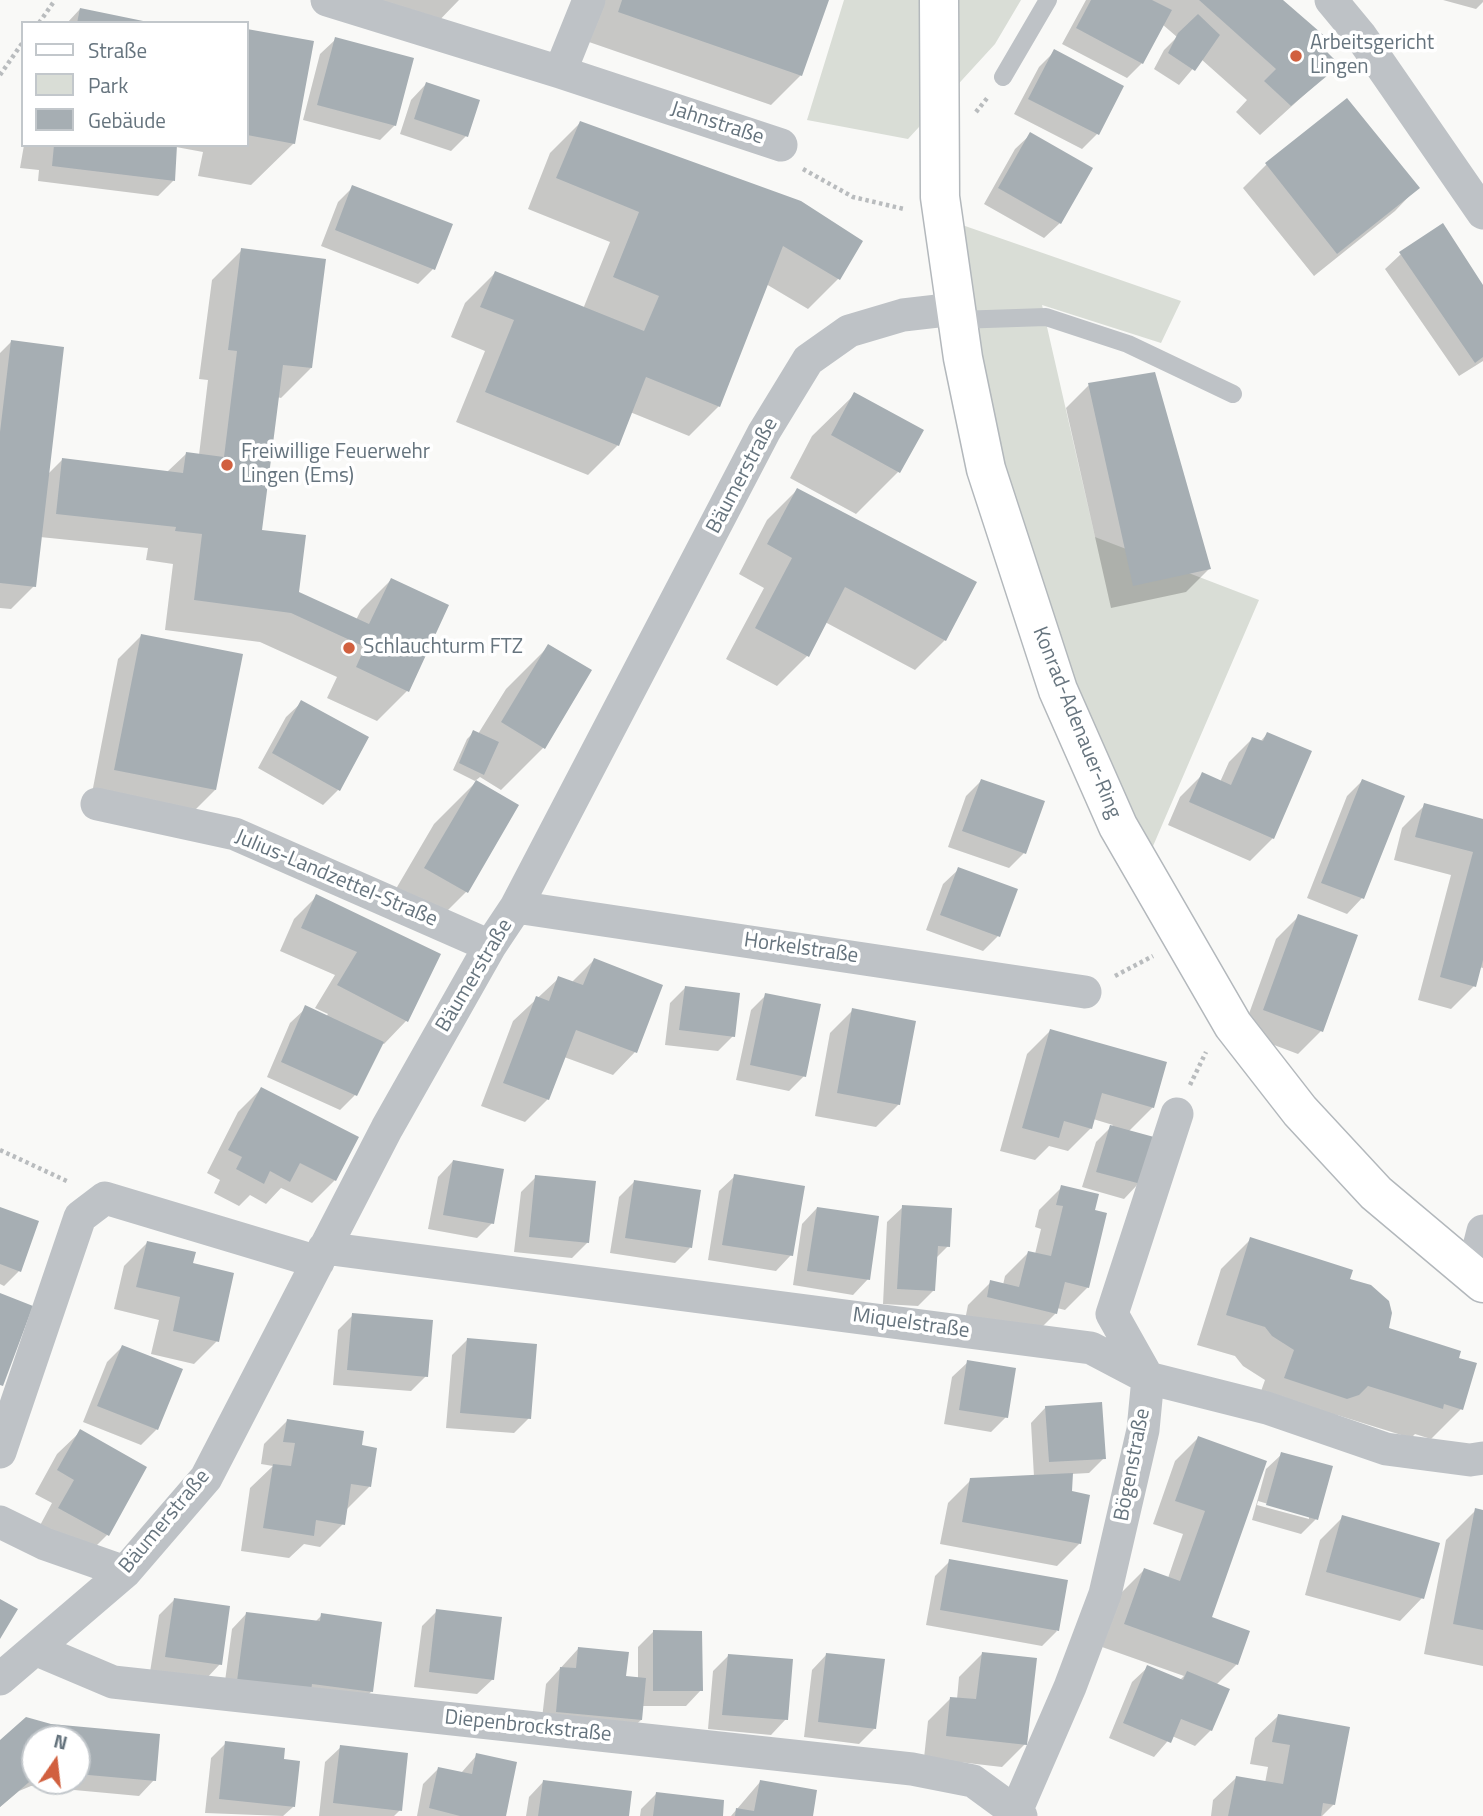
<!DOCTYPE html>
<html>
<head>
<meta charset="utf-8">
<style>
	body { margin:0 }
	#map { position:relative; width:1483px; height:1816px; overflow:hidden; background:#f9f9f7; font-family:"Titillium Web",sans-serif }
	canvas { display:block }
	.legend { position:absolute; left:21px; top:21px; width:228px; height:126px; box-sizing:border-box; background:#fff; border:2px solid #c2c7cb; margin:0; padding:9px 12px; list-style:none; font-size:21px; color:#66747e }
	.legend li { display:flex; align-items:center; gap:14px; height:35px }
	.legend b { width:35px; border:2px solid #c2c7cb }
	.north { position:absolute; left:21px; top:1725px; width:70px; height:70px; box-sizing:border-box; background:#fff; border:2px solid #c2c7cb; border-radius:50%; rotate:14deg; font-size:19px; font-weight:700; line-height:28px; text-align:center; color:#66747e }
	.north::after { content:''; display:block; margin:auto; width:24px; height:32px; background:#d1603f; clip-path:polygon(50% 0,100% 100%,50% 72%,0 100%) }
</style>
</head>
<body>
<div id="map">
<canvas width="1483" height="1816"></canvas>
<ul class="legend">
<li><b style="height:9px;background:#fff"></b>Straße</li>
<li><b style="height:19px;background:#d9ddd6"></b>Park</li>
<li><b style="height:19px;background:#a6aeb3"></b>Gebäude</li>
</ul>
<div class="north">N</div>
</div>
<script>
const ctx = document.querySelector('canvas').getContext('2d');
ctx.lineJoin = 'round';
function paint(path, color) { ctx.fillStyle = color; ctx.fill(path, 'evenodd'); }
const poly = rows => new Path2D(rows.map(r => 'M' + r).join(''));
function stroke(path, color, width, dash) { ctx.strokeStyle = color; ctx.lineWidth = width; ctx.lineCap = dash ? 'butt' : 'round'; ctx.setLineDash(dash || []); ctx.stroke(path); }
function drawText(font, color, halo, rows, align = 'center') {
  ctx.font = font + ' "Titillium Web",sans-serif'; ctx.lineWidth = 7; ctx.setLineDash([]); ctx.textBaseline = 'middle'; ctx.strokeStyle = halo; ctx.fillStyle = color; for (const [text, x, y, turn = 0] of rows) {
    ctx.save(); ctx.translate(x, y); ctx.rotate((+turn || 0) * Math.PI / 180); ctx.textAlign = isNaN(turn) ? turn : align; if (halo) ctx.strokeText(text, 0, 0); ctx.fillText(text, 0, 0); ctx.restore();
  }
}
paint(poly([
	[844,0,1021,0,995,44,908,139,807,120],
	[942,218,1181,301,1161,343,1042,305,1095,537,1259,600,1147,860,1058,690]
]), '#d9ddd6');
paint(poly([
	[350,0,459,0,430,30],
	[604,0,827,0,801,75,771,105,589,42],
	[1086,0,1280,0,1337,65,1260,135,1236,112,1247,100,1201,59,1179,85,1154,69,1164,50,1177,37,1162,24,1142,63,1127,78,1062,44],
	[1443,0,1483,0,1483,2,1476,9],
	[80,9,145,23,67,23],
	[247,31,312,43,294,143,251,185,198,176,203,152,176,147,173,181,158,196,38,181,39,170,20,168,24,145,247,145],
	[336,39,395,125,380,140,303,120,320,54],
	[1055,51,1122,87,1097,134,1082,149,1014,114,1039,67],
	[426,84,466,136,451,151,400,134,411,100],
	[1346,100,1417,188,1395,211,1314,276,1243,188,1266,165],
	[580,123,861,242,838,279,808,309,766,284,719,406,689,436,630,412,618,445,588,475,456,422,485,351,451,337,465,303,495,273,583,309,610,242,528,209,550,153],
	[1031,134,1060,223,1044,238,984,204,1015,149],
	[353,187,433,269,418,284,321,246,338,202],
	[242,250,311,368,281,398,277,397,260,531,297,593,356,620,361,610,391,580,407,691,377,721,327,698,337,677,260,642,165,630,173,564,146,560,148,548,40,537,34,586,11,609,0,608,0,353,11,342,47,475,63,459,167,472,186,454,199,455,208,380,199,379,212,280],
	[1401,254,1483,286,1483,361,1459,376,1385,269],
	[1089,385,1209,569,1186,592,1111,608,1066,408],
	[855,394,898,472,856,514,790,478,812,436],
	[797,490,945,640,915,670,825,622,807,656,777,686,726,659,764,588,739,574,767,520],
	[141,636,215,790,192,813,92,793,118,659],
	[548,647,544,747,501,790,480,777,475,781,453,770,467,739,474,732,478,734,506,689],
	[302,702,338,790,323,805,258,768,286,717],
	[1267,734,1273,838,1250,861,1168,825,1180,797,1203,774,1220,782,1229,762,1252,739,1260,742],
	[981,781,1024,853,1009,868,948,847,966,796],
	[1362,781,1402,797,1362,898,1347,914,1307,898,1347,796],
	[476,782,517,806,466,892,424,934,383,911,434,824],
	[1425,805,1483,821,1483,968,1479,967,1474,986,1451,1009,1418,1000,1451,875,1394,860,1402,828],
	[959,869,998,936,983,951,926,930,943,884],
	[317,896,438,954,406,1021,384,1044,381,1043,355,1095,340,1110,267,1077,290,1023,306,1008,326,1017,328,1014,315,1008,335,975,280,951,294,919],
	[1299,916,1321,1031,1298,1054,1242,1033,1276,939],
	[594,960,661,986,635,1052,613,1075,564,1057,548,1099,525,1122,481,1106,513,1021,559,978,571,983],
	[685,988,733,1036,718,1051,665,1045,670,1003],
	[766,995,804,1076,789,1091,736,1080,751,1010],
	[853,1010,899,1104,876,1127,815,1116,830,1033],
	[1050,1031,1153,1107,1128,1132,1139,1183,1124,1199,1082,1187,1096,1142,1113,1125,1093,1119,1091,1128,1068,1151,1049,1146,1035,1160,1000,1151,1027,1054],
	[261,1089,335,1180,312,1203,281,1188,266,1204,250,1195,239,1206,214,1193,220,1180,207,1173,238,1112],
	[453,1161,492,1223,477,1238,428,1229,438,1177],
	[735,1176,791,1255,776,1271,708,1260,719,1191],
	[536,1177,588,1242,572,1258,514,1252,521,1192],
	[635,1181,690,1248,675,1263,610,1253,619,1197],
	[1062,1187,1093,1211,1088,1287,1065,1310,1057,1308,1056,1313,1033,1336,965,1320,968,1305,991,1282,1003,1285,1005,1276,1028,1253,1035,1254,1041,1229,1035,1227,1039,1210],
	[903,1207,948,1246,935,1259,934,1290,918,1306,883,1304,887,1222],
	[817,1208,868,1279,853,1295,793,1285,802,1224],
	[0,1209,19,1271,4,1286,0,1284],
	[1251,1239,1348,1280,1387,1330,1457,1359,1461,1409,1431,1439,1415,1434,1411,1438,1337,1415,1255,1408,1265,1380,1243,1366,1235,1356,1197,1345,1221,1269],
	[147,1243,191,1264,217,1341,194,1364,151,1354,159,1320,114,1309,124,1266],
	[353,1315,426,1376,411,1391,333,1385,338,1330],
	[467,1340,529,1418,514,1433,446,1428,452,1355],
	[122,1347,157,1429,141,1445,83,1422,107,1362],
	[968,1362,1006,1417,991,1432,944,1424,952,1377],
	[1046,1407,1104,1458,1089,1473,1071,1474,1070,1493,1080,1543,1057,1566,940,1544,948,1503,971,1480,1034,1477,1031,1423],
	[287,1421,360,1447,369,1487,345,1511,343,1524,320,1547,304,1544,289,1558,241,1551,250,1488,273,1466,261,1464,264,1444],
	[80,1432,107,1535,84,1558,37,1531,52,1503,35,1494,57,1454],
	[1198,1438,1265,1462,1210,1618,1237,1664,1216,1685,1211,1730,1195,1746,1172,1736,1154,1757,1109,1738,1132,1682,1148,1667,1180,1680,1184,1676,1102,1647,1121,1593,1144,1570,1168,1578,1183,1534,1153,1524,1175,1461],
	[1282,1454,1316,1519,1301,1534,1252,1520,1266,1469],
	[1258,1501,1309,1516,1309,1519,1257,1505],
	[1476,1510,1483,1512,1483,1666,1424,1654,1446,1540],
	[1343,1517,1422,1598,1400,1621,1305,1595,1320,1540],
	[950,1561,1057,1631,1042,1646,926,1625,935,1576],
	[174,1600,220,1664,205,1680,150,1672,159,1615],
	[437,1611,493,1679,477,1694,414,1687,422,1626],
	[247,1613,315,1622,322,1615,372,1691,356,1706,223,1696,232,1629],
	[653,1632,701,1690,686,1706,642,1706,641,1720,625,1735,541,1727,546,1684,578,1649,625,1677,638,1679,638,1647],
	[827,1654,875,1728,859,1744,804,1737,812,1670],
	[982,1654,1025,1744,1002,1767,924,1758,928,1721,951,1698,957,1699,959,1677],
	[728,1656,786,1719,771,1735,708,1729,713,1671],
	[1278,1716,1334,1804,1322,1816,1211,1816,1213,1800,1236,1778,1265,1783,1268,1767,1250,1764,1255,1738],
	[51,1726,158,1735,154,1780,139,1796,31,1786,19,1791,0,1807,0,1742],
	[35,1739,77,1739,77,1781,35,1781],
	[226,1743,282,1761,293,1807,283,1816,205,1813,211,1758],
	[341,1747,400,1810,394,1816,319,1816,325,1762],
	[477,1755,504,1816,417,1816,423,1784,438,1769,461,1773],
	[544,1781,627,1816,526,1816,529,1797],
	[760,1782,811,1816,731,1816],
	[656,1794,721,1816,640,1816,641,1809]
]), '#0003');
paint(poly([
	[622,0,829,0,802,76,618,12],
	[1091,0,1152,0,1172,10,1143,64,1076,28],
	[1199,0,1283,0,1328,39,1321,46,1340,65,1291,106,1264,81,1276,69],
	[80,8,148,22,148,23,77,23],
	[1198,14,1220,35,1195,71,1168,53,1178,33],
	[247,29,314,41,295,144,247,135],
	[335,37,414,58,396,126,317,105],
	[1054,49,1124,86,1099,135,1028,99],
	[426,82,480,100,468,137,414,119],
	[1347,98,1420,188,1337,254,1265,163],
	[580,121,801,201,863,241,840,280,783,246,720,407,646,377,619,446,485,392,514,320,480,307,495,271,644,331,659,296,613,277,639,212,556,178],
	[1030,132,1093,168,1061,224,998,188],
	[54,145,177,145,175,181,52,166],
	[352,185,453,224,435,270,335,230],
	[1443,223,1483,285,1483,357,1475,363,1399,252],
	[241,248,326,259,312,368,283,365,262,530,306,535,299,592,369,624,391,578,449,605,409,692,356,667,365,647,291,613,194,600,202,534,175,531,176,527,56,514,62,458,183,473,186,452,224,457,237,351,228,350],
	[11,340,64,347,36,587,0,583,0,432],
	[1155,372,1211,569,1133,586,1088,383],
	[854,392,924,430,900,473,831,435],
	[797,488,977,582,946,641,845,587,809,657,755,628,792,558,767,544],
	[141,634,243,654,216,790,114,770],
	[548,644,592,670,545,749,501,722],
	[301,700,369,737,340,791,272,753],
	[473,730,499,742,484,775,459,763],
	[1267,732,1312,751,1274,839,1189,802,1202,772,1231,785,1252,737,1263,741],
	[981,779,1045,801,1026,854,962,831],
	[1362,779,1405,796,1364,899,1321,883],
	[476,780,519,805,468,893,424,868],
	[1424,803,1483,819,1483,960,1476,987,1440,977,1473,852,1415,837],
	[958,867,1018,889,1000,937,940,915],
	[316,894,441,954,408,1022,337,985,357,952,301,928],
	[1298,914,1358,935,1323,1032,1263,1010],
	[594,958,663,985,637,1053,576,1030,549,1100,503,1083,536,996,549,1001,558,976,583,985],
	[685,986,740,993,735,1037,679,1030],
	[765,993,821,1004,806,1077,750,1065],
	[305,1005,384,1042,357,1096,281,1062],
	[852,1008,916,1021,900,1105,837,1093],
	[1050,1029,1167,1062,1154,1108,1102,1093,1092,1129,1064,1121,1059,1138,1022,1128],
	[261,1087,359,1137,336,1181,300,1163,290,1182,270,1171,264,1184,236,1169,242,1157,228,1150],
	[1110,1125,1154,1137,1141,1184,1096,1172],
	[453,1160,504,1169,494,1224,443,1215],
	[734,1174,805,1186,793,1256,722,1245],
	[535,1175,596,1181,589,1243,529,1237],
	[634,1180,701,1190,692,1248,625,1238],
	[1061,1185,1099,1194,1095,1210,1107,1213,1089,1288,1065,1282,1057,1314,987,1297,990,1280,1019,1287,1028,1251,1051,1256,1063,1206,1056,1205],
	[902,1205,952,1208,950,1247,938,1246,935,1291,897,1289],
	[0,1207,39,1221,21,1272,0,1264],
	[817,1207,879,1216,870,1280,807,1271],
	[1250,1237,1353,1270,1350,1279,1371,1285,1389,1301,1392,1313,1389,1328,1461,1351,1459,1358,1477,1363,1463,1410,1444,1404,1443,1409,1368,1386,1359,1395,1347,1399,1284,1378,1294,1350,1272,1336,1265,1327,1226,1315],
	[147,1241,196,1252,193,1263,234,1273,219,1342,173,1331,180,1297,136,1287],
	[0,1293,33,1306,3,1386,0,1385],
	[352,1313,433,1320,428,1377,347,1370],
	[467,1338,537,1344,531,1419,460,1413],
	[122,1345,183,1369,158,1430,97,1406],
	[967,1360,1016,1368,1008,1418,959,1410],
	[1102,1402,1106,1459,1049,1462,1045,1406],
	[287,1419,364,1431,362,1445,377,1448,371,1487,351,1484,345,1525,316,1520,314,1536,263,1528,273,1464,291,1466,295,1443,283,1442],
	[80,1429,147,1467,109,1536,58,1508,74,1480,57,1470],
	[1198,1436,1267,1461,1212,1617,1250,1631,1238,1665,1124,1624,1144,1568,1180,1581,1205,1511,1175,1501],
	[1281,1452,1333,1466,1318,1520,1266,1505],
	[1073,1473,1072,1491,1090,1495,1081,1544,962,1522,970,1478],
	[1475,1508,1483,1510,1483,1630,1453,1624],
	[1342,1515,1440,1543,1424,1599,1326,1572],
	[949,1559,1068,1580,1059,1631,940,1610],
	[174,1598,230,1606,222,1665,165,1657],
	[0,1599,18,1609,0,1639],
	[436,1609,502,1617,494,1680,429,1672],
	[246,1612,320,1621,321,1613,382,1622,373,1692,312,1684,311,1691,237,1681],
	[653,1630,702,1631,703,1691,653,1691],
	[578,1647,629,1652,626,1676,646,1678,642,1720,556,1712,560,1667,576,1668],
	[982,1652,1037,1658,1027,1745,946,1736,950,1697,976,1699],
	[826,1653,885,1659,876,1729,818,1722],
	[728,1654,793,1659,788,1720,722,1715],
	[1147,1665,1183,1680,1187,1671,1230,1689,1212,1731,1181,1719,1171,1743,1123,1723],
	[1278,1714,1350,1727,1335,1805,1323,1803,1321,1816,1228,1816,1236,1776,1283,1784,1290,1745,1272,1742],
	[26,1717,51,1724,160,1734,156,1781,77,1774,77,1739,35,1739,35,1777,0,1807,0,1740],
	[225,1741,285,1748,284,1759,300,1761,295,1807,219,1799],
	[340,1745,408,1753,402,1811,333,1803],
	[476,1753,517,1762,506,1816,460,1816,429,1808,438,1767,472,1774],
	[543,1780,632,1791,629,1816,538,1816],
	[760,1780,817,1790,813,1816,735,1816,736,1808,754,1811],
	[656,1792,724,1800,723,1816,653,1816]
]), '#a6aeb3');
const secondary = poly([
	[939,0,940,197,963,358,986,469,1058,690,1118,826,1233,1025,1300,1111,1376,1193,1483,1283]
]);
stroke(secondary, '#b3b8bc', 41);
stroke(poly([
	[39,23,55,0],
	[0,75,23,42],
	[976,112,988,97],
	[803,169,853,197,904,209],
	[1115,976,1153,956],
	[1190,1085,1206,1052],
	[0,1150,69,1182]
]), '#b9bcbe', 4.5, [3.5, 3.5]);
stroke(poly([
	[1003,77,1048,0],
	[957,320,1046,317,1128,344,1233,394]
]), '#bec2c6', 18);
stroke(poly([
	[327,0,560,72,781,145],
	[1331,0,1360,35,1483,213],
	[560,72,589,0],
	[97,804,235,834,490,946],
	[516,907,1085,992],
	[324,1248,1091,1348,1148,1378,1267,1408,1386,1449,1470,1460,1483,1458],
	[1472,1274,1483,1231],
	[0,1452,80,1217,105,1198,318,1262],
	[0,1522,45,1544,125,1572],
	[35,1649,113,1682,912,1769,973,1781,1021,1816],
	[0,1679,125,1572,206,1478,387,1128,490,946,516,907,764,432,808,360,849,331,903,315,955,309],
	[1014,1816,1070,1687,1105,1594,1143,1430,1148,1378,1112,1314,1177,1114]
]), '#bec2c6', 33);
stroke(secondary, '#fff', 38);
for (const [x, y, r, color] of [
	[1296,56,7,"#d1603f"],
	[227,465,7,"#d1603f"],
	[349,648,7,"#d1603f"]
]) { const dot = new Path2D(); dot.arc(x, y, r, 0, 2 * Math.PI); ctx.fillStyle = color; ctx.fill(dot); stroke(dot, '#fff', 2.5); }
drawText('21px', '#66747e', '#fff', [
	["Arbeitsgericht",1310,44],
	["Lingen",1310,68],
	["Freiwillige Feuerwehr",241,453],
	["Lingen (Ems)",241,477],
	["Schlauchturm FTZ",363,648]
], 'left');
drawText('21px', '#66747e', '#fff', [
	["Jahnstraße",717,124,18],
	["Bäumerstraße",743,476,-62],
	["Konrad-Adenauer-Ring",1076,723,68],
	["Julius-Landzettel-Straße",336,879,23],
	["Horkelstraße",801,949,8],
	["Bäumerstraße",475,976,-59],
	["Miquelstraße",911,1324,8],
	["Bögenstraße",1133,1465,-79],
	["Bäumerstraße",165,1522,-50],
	["Diepenbrockstraße",528,1727,6]
]);
</script>
</body>
</html>
